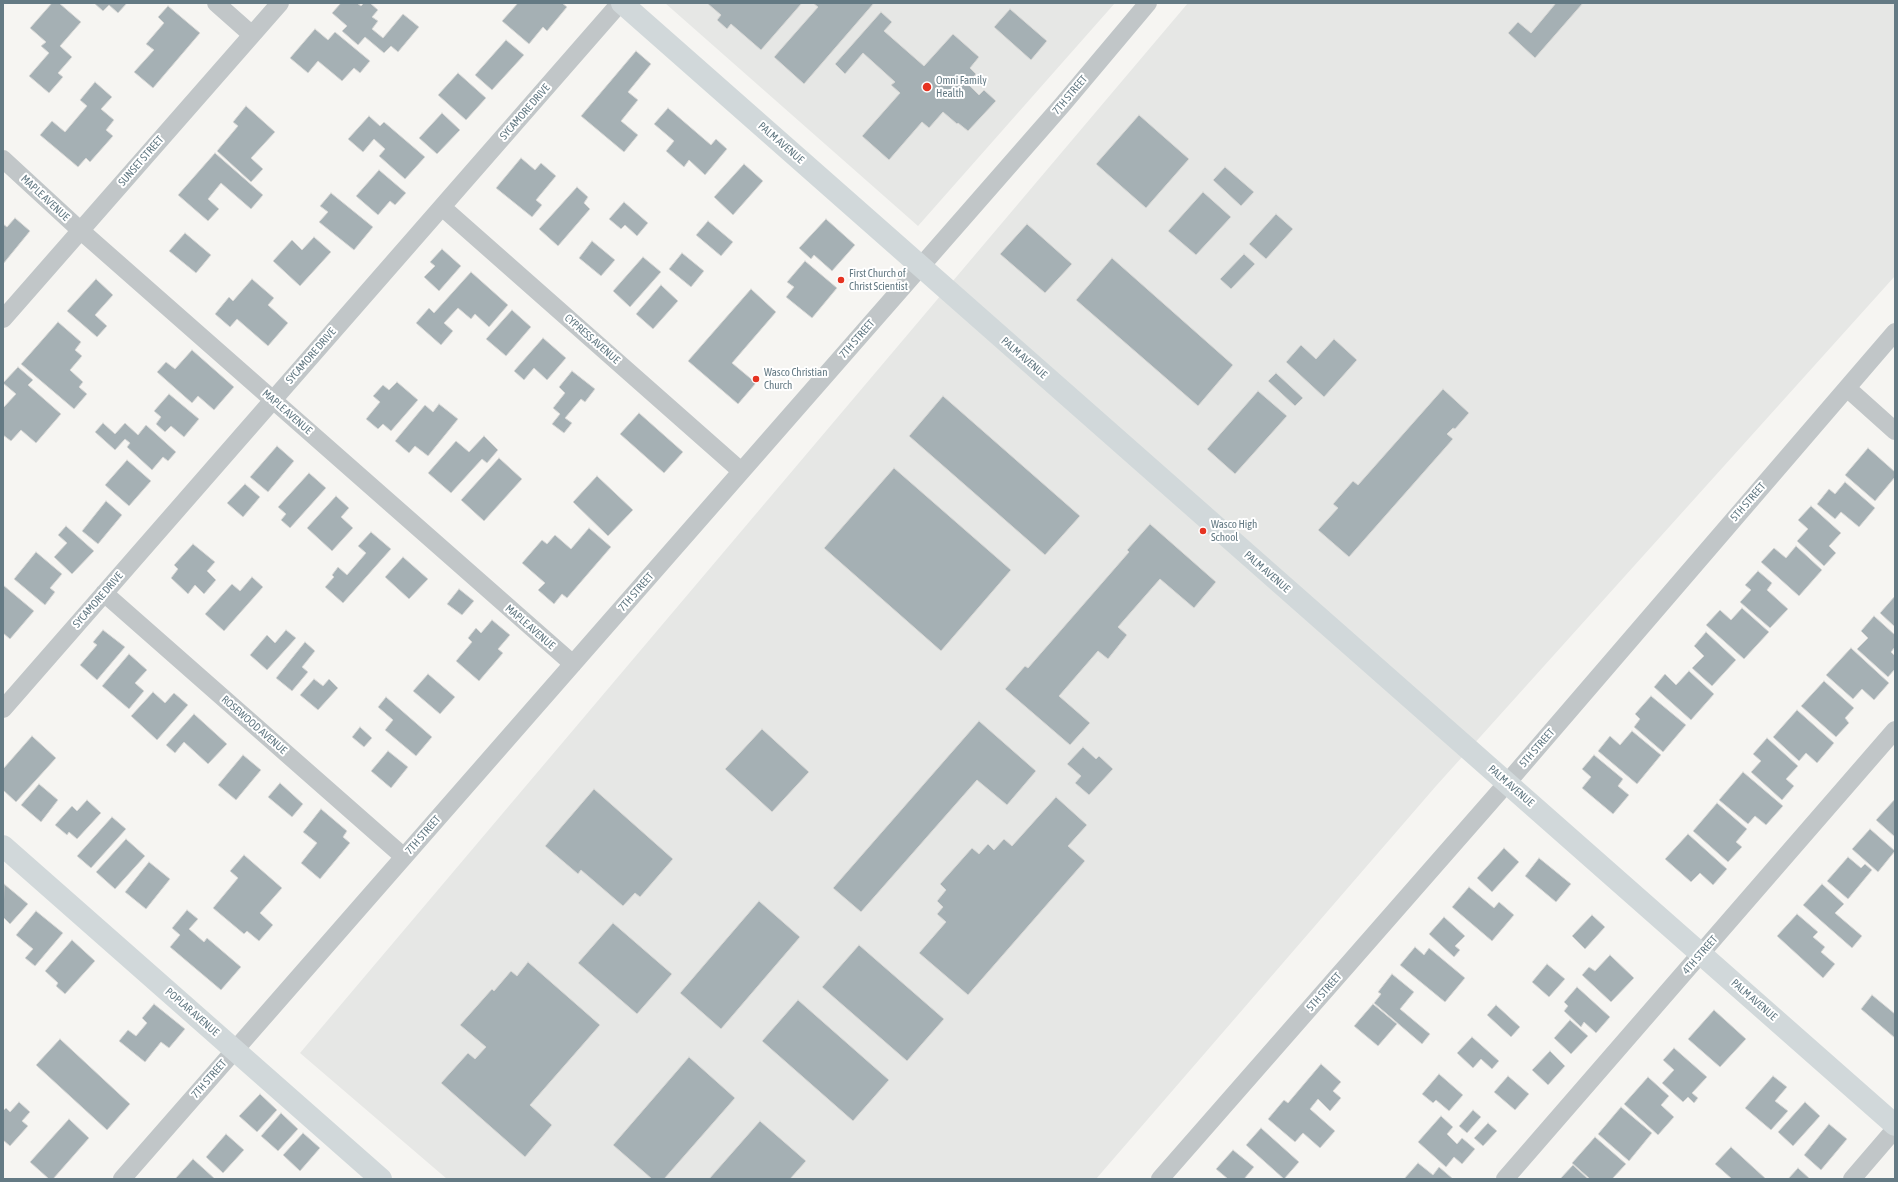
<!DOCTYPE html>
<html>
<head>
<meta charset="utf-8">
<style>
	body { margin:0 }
	#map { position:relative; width:1898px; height:1182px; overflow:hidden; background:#f6f5f2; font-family:"Asap Condensed",sans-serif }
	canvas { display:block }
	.frame { position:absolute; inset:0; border:4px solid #647a84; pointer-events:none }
</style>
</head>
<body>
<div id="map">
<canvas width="1898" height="1182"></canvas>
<div class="frame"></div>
</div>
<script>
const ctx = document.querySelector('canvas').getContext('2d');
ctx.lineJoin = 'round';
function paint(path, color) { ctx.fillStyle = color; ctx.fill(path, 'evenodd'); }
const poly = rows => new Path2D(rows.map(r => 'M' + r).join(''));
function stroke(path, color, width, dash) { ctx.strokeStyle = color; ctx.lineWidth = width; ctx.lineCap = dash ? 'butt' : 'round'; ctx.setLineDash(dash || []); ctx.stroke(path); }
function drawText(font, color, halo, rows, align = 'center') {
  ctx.font = font + ' "Asap Condensed",sans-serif'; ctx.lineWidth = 4; ctx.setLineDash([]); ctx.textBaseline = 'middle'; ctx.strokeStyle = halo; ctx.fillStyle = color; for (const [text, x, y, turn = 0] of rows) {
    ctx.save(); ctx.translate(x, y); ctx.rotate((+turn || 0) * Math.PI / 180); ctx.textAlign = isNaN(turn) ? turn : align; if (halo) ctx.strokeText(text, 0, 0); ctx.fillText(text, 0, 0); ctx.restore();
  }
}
paint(poly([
	[665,3,1115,3,918,226],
	[1188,3,1895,3,1895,276,1436,786,1096,1179,447,1179,300,1053]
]), '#e6e7e5');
const building = poly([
	[52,3,59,3,81,22,60,46,72,57,58,73,63,77,49,93,29,76,49,53,41,46,46,42,30,28,52,3],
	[94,3,127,3,118,13,109,5,103,11,94,3],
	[341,3,357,3,361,6,364,3,370,3,378,10,372,17,378,21,372,29,383,38,403,14,419,27,398,52,391,46,384,53,365,37,358,45,342,31,347,26,332,13,341,3],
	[518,3,562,3,567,7,547,31,543,27,529,44,502,21,518,3],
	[707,3,802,3,761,50,731,24,727,29,717,20,721,15,707,3],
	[813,3,874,3,804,84,774,57,818,7,813,3],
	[1556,3,1583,3,1535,58,1508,33,1518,22,1531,33,1556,3],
	[168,6,200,33,153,88,134,72,154,50,146,44,164,23,158,17,168,6],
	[1010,9,1047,41,1031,60,994,27,1010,9],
	[881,12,892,22,884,31,924,66,953,34,979,57,970,68,976,74,968,84,979,95,984,90,996,101,968,131,958,123,957,124,943,112,929,128,922,122,889,160,862,136,900,93,891,85,895,82,863,53,845,74,835,64,881,12],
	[315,29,328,40,335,32,370,61,360,73,354,68,342,81,318,61,308,73,290,58,315,29],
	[506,40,524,55,492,90,475,75,506,40],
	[636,51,651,64,628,92,638,100,621,121,638,135,624,152,581,116,636,51],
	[458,73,486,98,466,120,438,95,458,73],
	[95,82,112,97,101,109,114,120,106,130,113,136,90,162,86,158,78,167,40,135,52,121,65,132,87,106,80,100,95,82],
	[246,106,275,132,251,158,263,169,251,182,217,151,238,126,233,122,246,106],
	[668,108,711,145,716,139,727,149,705,175,689,160,684,167,666,151,674,141,654,124,668,108],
	[442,113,460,130,437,154,419,138,442,113],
	[1139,115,1189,159,1146,208,1096,164,1139,115],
	[369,116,380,126,384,122,425,157,405,179,379,156,385,149,374,139,363,152,348,139,369,116],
	[215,153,263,195,251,209,221,183,208,199,219,209,208,221,178,195,215,153],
	[521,158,535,170,541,163,556,176,536,200,542,205,532,217,496,188,521,158],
	[744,164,763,181,733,215,714,197,744,164],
	[1225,167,1254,192,1241,206,1213,180,1225,167],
	[379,170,406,193,395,205,390,201,378,215,356,196,379,170],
	[577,187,588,197,584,203,590,209,558,246,539,229,577,187],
	[1203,192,1231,217,1196,255,1168,231,1203,192],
	[331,193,373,227,354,250,319,222,328,212,320,206,331,193],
	[624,202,648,223,637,236,625,225,621,229,609,219,624,202],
	[1276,214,1293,229,1266,259,1249,244,1276,214],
	[15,218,30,231,3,264,3,224,7,227,15,218],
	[826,219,855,245,832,271,814,255,811,259,799,248,826,219],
	[708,221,733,242,721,256,696,235,708,221],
	[1027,224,1072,264,1045,293,1000,254,1027,224],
	[185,233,211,255,196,273,169,251,185,233],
	[314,237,331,252,300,286,273,261,292,240,302,250,314,237],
	[592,241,615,260,601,276,579,258,592,241],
	[442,249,461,266,439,291,424,277,435,266,430,262,442,249],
	[682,253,704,271,691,287,669,269,682,253],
	[1244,254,1255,264,1231,289,1220,279,1244,254],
	[643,257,661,272,630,307,613,291,643,257],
	[1112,258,1233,365,1198,406,1076,300,1112,258],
	[805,261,837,288,812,318,786,297,794,287,787,282,805,261],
	[471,272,508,305,489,327,475,314,471,319,458,308,444,323,453,331,441,345,416,323,429,308,434,313,471,272],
	[96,279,113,295,95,315,107,326,97,337,67,311,96,279],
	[252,279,274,298,268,305,288,323,268,346,237,319,230,327,215,314,229,297,233,301,252,279],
	[661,285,678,301,653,329,636,314,661,285],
	[751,289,776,312,732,363,756,383,738,404,688,361,751,289],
	[512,310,531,327,506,356,486,339,512,310],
	[58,322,81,342,75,350,82,356,70,370,83,382,79,387,87,394,74,409,21,364,58,322],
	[543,338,566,358,547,380,534,368,524,380,514,371,543,338],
	[1334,339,1357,360,1324,397,1286,362,1301,345,1316,359,1334,339],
	[192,350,234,387,214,410,198,396,192,403,157,372,166,362,175,369,192,350],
	[18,367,33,380,28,385,61,414,36,443,21,430,11,441,3,435,3,408,16,394,3,383,18,367],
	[572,371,595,389,585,402,581,399,565,418,572,423,564,433,552,424,560,414,553,408,565,393,559,387,572,371],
	[1276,373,1303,398,1295,406,1268,381,1276,373],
	[397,382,418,400,391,431,383,424,378,429,366,419,380,402,373,396,383,385,389,390,397,382],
	[1443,389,1469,413,1455,429,1453,428,1447,434,1453,439,1349,557,1318,530,1338,508,1333,504,1353,481,1358,485,1443,389],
	[1258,391,1287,416,1235,474,1207,449,1258,391],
	[169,394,199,419,184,437,171,426,165,432,156,424,161,417,154,411,169,394],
	[943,396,1080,516,1045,555,909,436,943,396],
	[439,404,458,419,428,456,415,446,409,453,395,441,425,405,433,412,439,404],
	[639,413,683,452,664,473,620,434,639,413],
	[103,423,115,434,125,423,138,435,146,425,176,452,168,461,163,457,152,470,127,447,130,443,125,439,115,450,95,432,103,423],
	[484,436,498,450,487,463,482,459,451,493,428,473,456,441,469,452,484,436],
	[277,446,294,461,268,492,250,477,277,446],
	[1868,448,1895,472,1895,477,1875,501,1845,475,1868,448],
	[499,458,522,479,484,521,461,500,499,458],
	[127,460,151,481,129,506,105,485,127,460],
	[894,468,1011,570,941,651,824,548,894,468],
	[309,473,326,488,290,528,281,520,286,514,278,507,309,473],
	[597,476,633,510,608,536,573,502,597,476],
	[1845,482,1875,508,1859,527,1841,512,1835,519,1817,504,1829,489,1835,494,1845,482],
	[245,484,260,497,243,517,227,503,245,484],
	[336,496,349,508,341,517,353,528,332,551,307,528,336,496],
	[106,501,122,515,98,544,82,531,106,501],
	[1811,506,1841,533,1829,546,1836,553,1824,566,1797,541,1808,529,1798,520,1811,506],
	[1150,524,1216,582,1194,608,1160,579,1118,627,1127,635,1108,659,1098,651,1059,696,1090,723,1070,745,1005,689,1025,666,1028,668,1129,552,1127,550,1150,524],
	[66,526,94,551,72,574,54,557,67,543,58,535,66,526],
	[589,528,611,547,567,598,562,594,554,604,538,590,545,583,522,563,542,540,547,544,555,535,571,549,589,528],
	[371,532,391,549,343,603,325,587,334,577,332,575,338,567,347,575,366,553,358,546,371,532],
	[193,544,215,562,207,571,216,580,204,594,195,585,188,594,171,578,178,569,174,565,193,544],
	[1796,546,1822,570,1799,596,1761,562,1774,548,1786,558,1796,546],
	[36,552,62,574,50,588,55,592,45,605,14,579,36,552],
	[403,557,428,579,409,599,385,577,403,557],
	[1758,571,1772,583,1767,590,1788,609,1770,628,1740,602,1751,590,1745,585,1758,571],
	[252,577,263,587,224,631,205,614,232,584,240,591,252,577],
	[3,585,34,611,10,639,3,633,3,585],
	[459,589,474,601,462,615,447,604,459,589],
	[1895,596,1895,627,1880,613,1895,596],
	[1742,608,1769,632,1744,659,1706,625,1720,610,1731,620,1742,608],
	[1874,616,1895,635,1895,647,1891,652,1895,656,1895,669,1888,677,1857,649,1868,638,1861,631,1874,616],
	[492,620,510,635,498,649,503,653,479,681,456,661,472,642,468,638,476,628,481,633,492,620],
	[103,630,125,647,97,680,80,665,97,645,93,642,103,630],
	[286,630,296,638,267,670,250,655,267,635,275,643,286,630],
	[1706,632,1736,660,1712,686,1692,668,1704,656,1694,646,1706,632],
	[305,642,315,651,302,667,308,672,292,691,276,678,305,642],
	[1851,648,1889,683,1874,700,1862,689,1853,699,1826,675,1851,648],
	[129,654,147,670,135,683,144,691,129,709,102,686,129,654],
	[1689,671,1714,694,1691,720,1654,687,1665,674,1676,685,1689,671],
	[428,674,455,697,440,714,413,691,428,674],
	[314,679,323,686,329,679,338,688,318,710,300,695,314,679],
	[1824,681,1854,708,1845,718,1849,723,1836,737,1801,706,1824,681],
	[153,692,165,703,174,693,188,705,157,740,131,716,153,692],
	[1651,696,1686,725,1663,752,1634,727,1640,719,1635,714,1651,696],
	[386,697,432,737,416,756,385,730,393,720,378,707,386,697],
	[1797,710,1834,743,1817,763,1806,753,1799,761,1773,737,1797,710],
	[194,714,227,744,208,764,184,742,175,753,166,745,194,714],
	[979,721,1036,771,1007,805,977,780,861,912,833,888,979,721],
	[360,727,372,738,364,747,352,737,360,727],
	[762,729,809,772,772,812,725,769,762,729],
	[1632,731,1661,755,1637,784,1598,751,1610,736,1620,745,1632,731],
	[32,736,56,758,16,802,3,790,3,769,32,736],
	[1767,738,1798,766,1786,779,1794,786,1782,800,1751,772,1761,761,1753,754,1767,738],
	[1083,747,1096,759,1099,756,1113,769,1089,795,1075,783,1081,776,1067,764,1083,747],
	[388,751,408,767,391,788,371,771,388,751],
	[243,755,261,770,236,800,218,785,243,755],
	[1594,755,1623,779,1618,786,1629,795,1613,814,1582,788,1591,777,1582,769,1594,755],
	[1743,772,1783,806,1766,825,1755,816,1748,824,1719,800,1743,772],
	[280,783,303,804,292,817,268,797,280,783],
	[39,784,58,800,41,822,21,805,39,784],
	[594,789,673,859,640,897,635,893,623,906,581,870,578,874,545,846,594,789],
	[1056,797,1087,825,1068,846,1085,861,968,995,919,953,946,922,937,914,943,907,937,901,946,890,940,884,972,848,979,854,988,844,994,850,1004,839,1012,846,1056,797],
	[1895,799,1895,837,1876,820,1895,799],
	[87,800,101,813,77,839,69,832,67,835,55,825,72,806,77,811,87,800],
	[1717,803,1747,829,1736,842,1742,847,1728,862,1693,831,1717,803],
	[321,809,347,831,343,837,350,843,320,879,301,863,317,843,303,832,321,809],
	[112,817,126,829,91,868,77,856,112,817],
	[1870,829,1895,851,1878,872,1852,849,1870,829],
	[1688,834,1727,869,1713,885,1700,873,1691,882,1665,859,1688,834],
	[126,839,145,856,115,889,96,872,126,839],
	[1504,848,1519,862,1492,892,1477,878,1504,848],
	[244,855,282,888,260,913,273,925,259,941,247,931,244,934,213,908,238,878,230,871,244,855],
	[1848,857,1861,868,1865,864,1872,870,1848,899,1827,881,1848,857],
	[1539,858,1571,884,1556,902,1525,876,1539,858],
	[149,862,170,879,146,909,125,892,149,862],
	[4,884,28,904,10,924,3,917,4,884],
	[1822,884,1844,904,1835,913,1862,936,1852,948,1803,905,1822,884],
	[1469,887,1494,908,1499,902,1514,915,1492,941,1452,907,1469,887],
	[759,901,800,937,721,1029,680,993,759,901],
	[187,910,198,919,189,929,204,942,207,938,241,967,221,990,170,947,180,935,172,928,187,910],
	[36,911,63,933,35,966,25,958,33,949,16,935,36,911],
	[1797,914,1818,932,1813,937,1825,947,1821,952,1835,964,1823,978,1777,936,1797,914],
	[1592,915,1605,927,1585,949,1572,936,1592,915],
	[1444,917,1465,936,1455,946,1460,950,1454,957,1429,934,1444,917],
	[613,923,672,974,637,1014,578,963,613,923],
	[72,940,95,961,65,994,56,986,58,983,45,971,72,940],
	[859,945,944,1019,907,1061,822,987,859,945],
	[1415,947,1424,955,1429,948,1465,978,1445,1002,1400,965,1415,947],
	[1610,955,1634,978,1611,1002,1582,975,1589,967,1595,971,1610,955],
	[528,962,600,1025,530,1105,552,1125,525,1157,441,1083,468,1053,475,1059,486,1047,460,1025,492,989,494,991,511,971,517,976,528,962],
	[1547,964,1565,979,1549,997,1532,982,1547,964],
	[1392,974,1414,992,1400,1009,1430,1034,1422,1044,1374,1003,1381,994,1378,992,1392,974],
	[1577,987,1610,1017,1596,1033,1584,1022,1581,1027,1564,1011,1568,1006,1564,1002,1577,987],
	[1872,995,1895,1014,1895,1038,1861,1009,1872,995],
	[798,1000,889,1080,853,1121,762,1041,798,1000],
	[154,1004,185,1029,169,1048,161,1042,145,1062,119,1041,128,1030,136,1036,147,1023,142,1018,154,1004],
	[1373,1004,1397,1024,1378,1046,1354,1026,1373,1004],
	[1496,1005,1520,1027,1511,1037,1487,1015,1496,1005],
	[1714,1010,1746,1039,1720,1067,1688,1039,1714,1010],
	[1570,1020,1588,1036,1571,1054,1554,1038,1570,1020],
	[1472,1037,1499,1061,1492,1069,1481,1059,1473,1068,1457,1053,1472,1037],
	[60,1039,130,1104,107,1130,36,1065,60,1039],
	[1674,1048,1707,1077,1692,1093,1698,1098,1694,1103,1688,1097,1683,1102,1662,1083,1674,1070,1663,1060,1674,1048],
	[1550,1051,1565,1066,1548,1085,1532,1070,1550,1051],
	[689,1057,735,1098,664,1179,652,1179,613,1145,689,1057],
	[1321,1064,1341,1082,1333,1091,1341,1098,1330,1111,1318,1099,1310,1109,1335,1131,1320,1148,1303,1133,1295,1142,1268,1119,1284,1100,1288,1103,1321,1064],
	[1439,1074,1463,1095,1449,1111,1436,1100,1433,1103,1422,1094,1439,1074],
	[1508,1076,1529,1094,1515,1110,1494,1092,1508,1076],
	[1773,1076,1787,1087,1775,1101,1788,1111,1771,1130,1745,1108,1773,1076],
	[1648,1077,1669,1096,1661,1105,1674,1117,1658,1135,1624,1104,1648,1077],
	[260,1094,277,1110,257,1132,239,1116,260,1094],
	[19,1102,30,1112,22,1121,28,1126,10,1146,3,1140,3,1111,6,1108,10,1112,19,1102],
	[1805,1102,1820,1116,1793,1146,1778,1132,1805,1102],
	[1621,1107,1652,1133,1629,1161,1598,1134,1621,1107],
	[1473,1110,1481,1117,1467,1133,1459,1126,1473,1110],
	[281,1113,298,1129,278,1151,261,1136,281,1113],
	[1441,1116,1453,1127,1447,1134,1457,1144,1462,1138,1475,1149,1462,1164,1454,1157,1446,1167,1418,1142,1441,1116],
	[69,1119,89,1138,53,1179,49,1179,30,1162,69,1119],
	[760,1121,806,1161,790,1179,709,1179,760,1121],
	[1488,1123,1497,1131,1483,1146,1474,1138,1488,1123],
	[1829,1124,1847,1139,1821,1170,1804,1155,1829,1124],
	[1261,1128,1299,1162,1284,1179,1246,1145,1261,1128],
	[303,1133,320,1148,300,1171,283,1155,303,1133],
	[226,1134,244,1150,223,1173,206,1157,226,1134],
	[1595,1137,1626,1164,1612,1179,1590,1179,1572,1163,1595,1137],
	[1731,1147,1766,1179,1732,1179,1715,1164,1731,1147],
	[1233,1150,1254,1167,1244,1179,1228,1179,1216,1169,1233,1150],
	[193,1159,215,1179,175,1179,193,1159],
	[1418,1163,1433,1175,1439,1167,1453,1179,1404,1179,1418,1163],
	[1573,1165,1588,1179,1560,1179,1573,1165],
	[1798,1168,1810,1179,1788,1179,1798,1168]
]);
paint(building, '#a5b0b4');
stroke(building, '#d7d7d5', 1);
stroke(poly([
	[216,3,251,34],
	[3,159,80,230,573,664],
	[442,207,741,471],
	[3,319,280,3],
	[1847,388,1895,431],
	[104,593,404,857],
	[3,709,620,3],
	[122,1179,1063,104,1148,3],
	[1160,1179,1507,783,1895,332],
	[1505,1179,1895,730],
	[1852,1179,1895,1129]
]), '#c1c6c8', 18);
stroke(poly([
	[622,3,1895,1125],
	[3,846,381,1179]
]), '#d1d8da', 22);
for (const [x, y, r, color] of [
	[927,87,5,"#e63321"],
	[841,280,4,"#e63321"],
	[756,379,4,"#e63321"],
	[1203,531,4,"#e63321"]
]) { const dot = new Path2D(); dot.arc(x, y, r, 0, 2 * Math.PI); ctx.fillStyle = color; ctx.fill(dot); stroke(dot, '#fff', 1.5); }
drawText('11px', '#647a84', '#fff', [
	["Omni Family",936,81],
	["Health",936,94],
	["First Church of",849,274],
	["Christ Scientist",849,287],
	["Wasco Christian",764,373],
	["Church",764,386],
	["Wasco High",1211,525],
	["School",1211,538]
], 'left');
drawText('11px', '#647a84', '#fff', [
	["7TH STREET",1070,95,-50],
	["SYCAMORE DRIVE",525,112,-49],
	["PALM AVENUE",781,143,41],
	["SUNSET STREET",141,161,-49],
	["MAPLE AVENUE",45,198,43],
	["CYPRESS AVENUE",592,339,41],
	["7TH STREET",857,339,-49],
	["SYCAMORE DRIVE",311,356,-49],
	["PALM AVENUE",1024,358,41],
	["MAPLE AVENUE",287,412,41],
	["5TH STREET",1748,502,-49],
	["PALM AVENUE",1267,572,41],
	["7TH STREET",636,592,-49],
	["SYCAMORE DRIVE",98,600,-49],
	["MAPLE AVENUE",530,627,41],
	["ROSEWOOD AVENUE",254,725,41],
	["5TH STREET",1537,748,-49],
	["PALM AVENUE",1511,786,41],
	["7TH STREET",423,835,-49],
	["4TH STREET",1700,955,-49],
	["5TH STREET",1324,992,-49],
	["PALM AVENUE",1754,1000,41],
	["POPLAR AVENUE",192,1012,41],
	["7TH STREET",209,1079,-49]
]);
</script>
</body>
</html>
